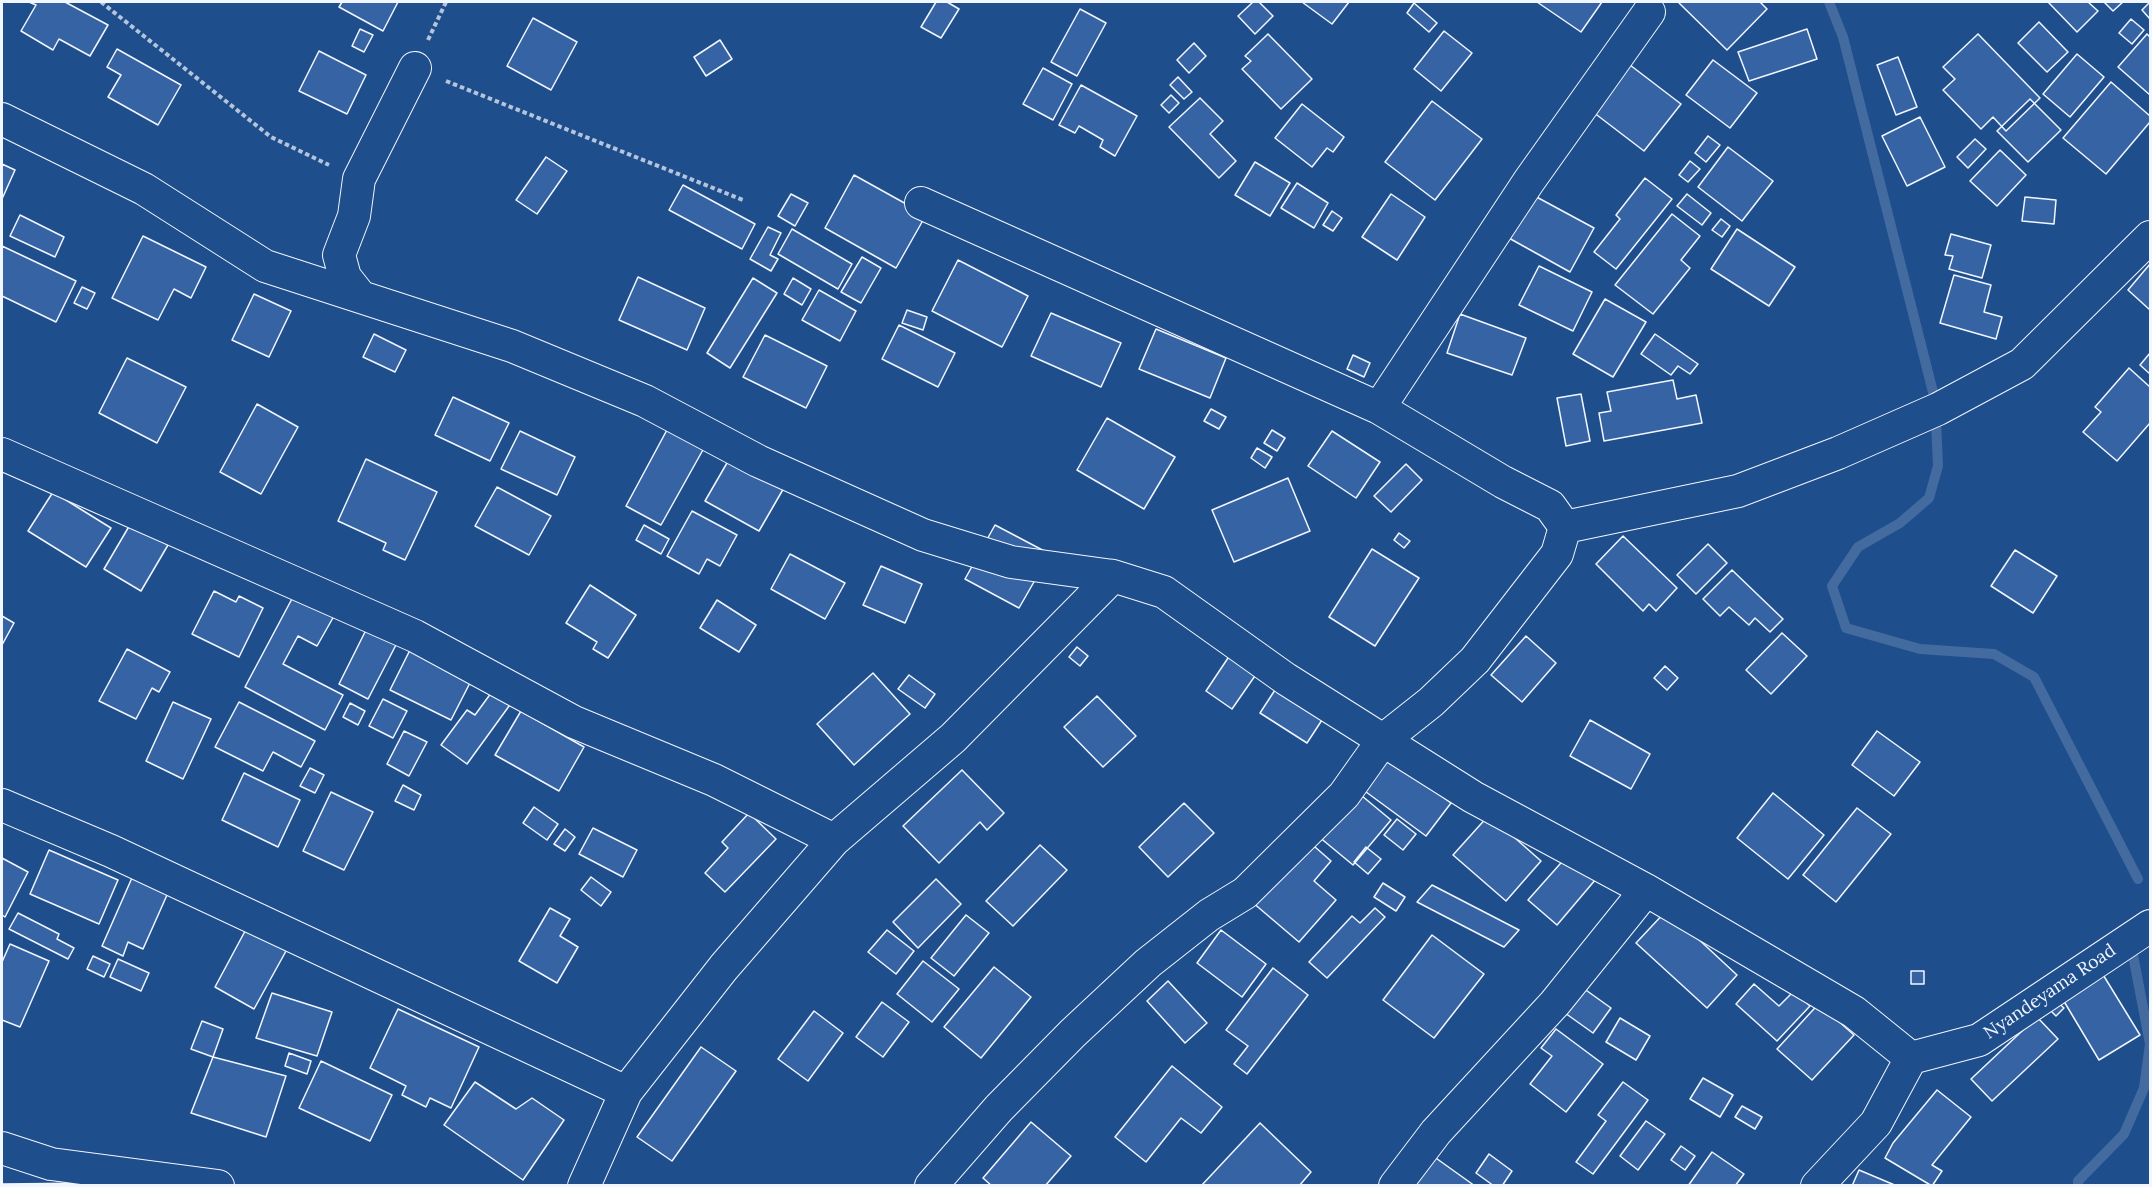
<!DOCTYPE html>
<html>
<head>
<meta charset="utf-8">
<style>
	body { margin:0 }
	#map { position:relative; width:2152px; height:1187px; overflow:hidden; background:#1f4e8c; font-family:Lora,serif }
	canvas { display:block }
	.frame { position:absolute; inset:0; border:3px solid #f2f6ff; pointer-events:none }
</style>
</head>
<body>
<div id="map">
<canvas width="2152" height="1187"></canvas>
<div class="frame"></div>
</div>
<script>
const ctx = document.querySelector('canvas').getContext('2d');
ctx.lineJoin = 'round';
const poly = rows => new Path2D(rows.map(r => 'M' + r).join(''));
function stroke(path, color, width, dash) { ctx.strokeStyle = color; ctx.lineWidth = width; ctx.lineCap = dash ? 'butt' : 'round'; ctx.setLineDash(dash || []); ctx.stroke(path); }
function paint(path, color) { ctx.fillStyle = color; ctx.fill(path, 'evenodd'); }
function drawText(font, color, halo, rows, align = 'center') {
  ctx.font = font + ' Lora,serif'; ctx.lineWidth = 4.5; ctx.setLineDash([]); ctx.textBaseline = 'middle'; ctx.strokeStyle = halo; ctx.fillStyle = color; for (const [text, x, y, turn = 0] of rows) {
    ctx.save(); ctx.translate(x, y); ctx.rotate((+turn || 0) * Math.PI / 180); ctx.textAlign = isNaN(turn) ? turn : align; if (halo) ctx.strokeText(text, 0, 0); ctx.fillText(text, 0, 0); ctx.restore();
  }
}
stroke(poly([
	[1829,2,1843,37,1935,400,1938,466,1929,498,1900,523,1858,547,1832,586,1846,628,1920,649,1994,654,2034,677,2138,879],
	[2078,1186,2078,1181,2124,1134,2144,1088,2150,1044,2133,955]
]), '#446ba0', 10);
const building = poly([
	[29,2,65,2,108,25,90,56,59,39,53,50,21,31,36,5,29,2],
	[342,2,398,2,383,31,339,7,342,2],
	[936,2,947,2,959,9,941,38,921,27,936,2],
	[1253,2,1259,2,1273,16,1255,34,1238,16,1253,2],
	[1302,2,1349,2,1332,24,1302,2],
	[1537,2,1602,2,1581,32,1537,2],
	[1678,2,1760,2,1767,9,1727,50,1678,2],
	[2048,2,2088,2,2098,11,2077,32,2048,2],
	[2104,2,2123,2,2113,11,2104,2],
	[2150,2,2150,19,2142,10,2150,2],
	[1414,3,1437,23,1429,32,1407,13,1414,3],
	[1080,9,1106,23,1077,76,1051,62,1080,9],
	[533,18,577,42,551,90,507,66,533,18],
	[2131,19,2144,30,2132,44,2119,33,2131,19],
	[2039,22,2068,52,2047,72,2018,43,2039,22],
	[360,29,373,35,364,52,352,46,360,29],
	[1807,29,1817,59,1749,81,1738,52,1807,29],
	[1444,31,1472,53,1441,91,1414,69,1444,31],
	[1268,34,1312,79,1281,109,1242,69,1251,61,1245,56,1268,34],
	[1978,34,2040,98,2006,131,1993,117,1981,129,1943,90,1955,79,1943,67,1978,34],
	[2147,34,2150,37,2150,95,2118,67,2147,34],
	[720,40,732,59,706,76,694,57,720,40],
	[1194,43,1206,56,1189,73,1177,60,1194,43],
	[117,49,181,85,158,125,108,97,121,75,107,67,117,49],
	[319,51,366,75,347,114,299,91,319,51],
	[2077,54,2104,77,2070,117,2043,94,2077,54],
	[1898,57,1917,107,1896,115,1877,65,1898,57],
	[1713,60,1757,93,1730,128,1686,95,1713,60],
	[1630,65,1681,104,1644,151,1593,112,1630,65],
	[1043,68,1072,84,1053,120,1023,104,1043,68],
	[1178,77,1192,92,1184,99,1170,85,1178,77],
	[2111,82,2150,116,2150,122,2106,174,2063,138,2111,82],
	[1081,85,1137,116,1115,156,1100,147,1103,140,1079,126,1075,133,1059,125,1081,85],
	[1171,95,1179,103,1169,113,1161,105,1171,95],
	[1200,98,1223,121,1210,134,1236,161,1219,178,1169,127,1200,98],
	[2030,99,2061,130,2028,162,1997,131,2030,99],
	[1432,101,1482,139,1435,200,1385,162,1432,101],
	[1302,104,1344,137,1333,152,1327,148,1312,167,1275,138,1302,104],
	[1920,117,1945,167,1907,186,1882,136,1920,117],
	[1708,136,1720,145,1706,162,1695,153,1708,136],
	[1975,139,1986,149,1968,168,1957,157,1975,139],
	[1728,147,1773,181,1742,221,1698,187,1728,147],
	[2000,150,2026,175,1997,206,1970,181,2000,150],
	[546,157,567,171,537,214,516,200,546,157],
	[1690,161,1700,169,1688,182,1679,175,1690,161],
	[1255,162,1290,183,1270,216,1235,195,1255,162],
	[2,164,15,170,2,199,2,164],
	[854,175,926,215,896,268,825,228,854,175],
	[1645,178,1672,199,1616,269,1594,252,1620,219,1616,215,1645,178],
	[1297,183,1328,203,1314,228,1281,208,1297,183],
	[683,185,755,224,742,249,669,210,683,185],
	[791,194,808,203,795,226,778,216,791,194],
	[1391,194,1425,217,1397,260,1362,237,1391,194],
	[1531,194,1594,228,1570,272,1507,237,1531,194],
	[1687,194,1711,213,1702,225,1677,206,1687,194],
	[2025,197,2056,200,2054,224,2022,221,2025,197],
	[1332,211,1342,218,1333,231,1323,225,1332,211],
	[1672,214,1700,236,1681,260,1690,268,1653,314,1615,285,1672,214],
	[20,215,64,237,55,257,10,236,20,215],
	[1721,219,1730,226,1722,237,1712,230,1721,219],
	[768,227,781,233,770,255,778,259,771,271,750,259,768,227],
	[792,229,852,264,838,289,778,254,792,229],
	[1737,229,1795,267,1769,306,1711,269,1737,229],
	[1951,234,1991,245,1982,278,1949,269,1953,256,1945,255,1951,234],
	[143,236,206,267,191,298,174,289,158,320,112,298,143,236],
	[2,246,76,281,56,322,2,296,2,246],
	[862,257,881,268,861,303,841,292,862,257],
	[958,260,1028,296,1002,347,932,311,958,260],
	[2150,264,2150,310,2128,290,2150,264],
	[1539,266,1592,292,1573,331,1519,305,1539,266],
	[1954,275,1991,285,1984,312,2002,317,1996,339,1940,323,1954,275],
	[638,277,705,308,687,350,619,320,638,277],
	[753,278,777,293,730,368,707,353,753,278],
	[793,278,811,289,802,305,784,294,793,278],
	[82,287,95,293,87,309,74,303,82,287],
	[819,290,856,311,840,341,802,320,819,290],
	[254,294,291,311,269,357,232,340,254,294],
	[1605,299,1646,322,1613,377,1573,354,1605,299],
	[907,310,927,317,923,330,902,323,907,310],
	[1051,313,1121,343,1101,387,1031,356,1051,313],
	[1460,314,1526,338,1512,375,1447,353,1460,314],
	[899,325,955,353,938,387,882,359,899,325],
	[1156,329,1226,358,1210,398,1139,369,1156,329],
	[374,334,406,350,395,372,363,357,374,334],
	[1655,334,1698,364,1690,374,1678,366,1671,375,1641,354,1655,334],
	[765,335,827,366,806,408,743,377,765,335],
	[2150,353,2150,374,2140,365,2150,353],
	[1353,355,1370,363,1364,377,1347,369,1353,355],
	[127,358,186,387,157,443,99,413,127,358],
	[2129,368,2150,387,2150,423,2117,461,2083,432,2101,412,2095,407,2129,368],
	[1673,380,1677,399,1696,395,1702,423,1604,441,1599,413,1611,411,1607,392,1673,380],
	[1581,394,1590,441,1566,446,1557,398,1581,394],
	[453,397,509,423,490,461,435,435,453,397],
	[257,404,298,427,261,494,220,472,257,404],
	[1211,409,1226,417,1219,429,1204,421,1211,409],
	[1107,418,1175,457,1144,509,1077,470,1107,418],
	[668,428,704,448,661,525,626,506,668,428],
	[1272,430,1285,438,1277,451,1264,443,1272,430],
	[520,431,575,457,557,495,501,469,520,431],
	[1332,431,1380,462,1356,498,1308,466,1332,431],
	[1257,448,1272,457,1265,468,1251,458,1257,448],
	[731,456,785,486,759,531,705,501,731,456],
	[366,459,437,492,405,560,383,550,386,543,338,521,366,459],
	[1406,464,1422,480,1391,512,1374,496,1406,464],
	[1288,478,1310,531,1234,562,1212,510,1288,478],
	[497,487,551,516,529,555,475,526,497,487],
	[53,492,111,528,86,567,28,531,53,492],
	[692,511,737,535,720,566,707,559,699,574,667,556,692,511],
	[131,523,168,545,141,591,104,569,131,523],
	[644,525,669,539,661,554,636,540,644,525],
	[995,525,1050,554,1019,608,965,579,995,525],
	[1399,533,1410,541,1404,548,1394,540,1399,533],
	[1623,536,1677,588,1656,611,1649,604,1643,611,1596,564,1623,536],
	[1708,544,1727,563,1696,594,1677,575,1708,544],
	[1372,549,1419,578,1375,646,1329,617,1372,549],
	[2015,550,2057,576,2033,613,1991,586,2015,550],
	[790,554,845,583,825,619,771,589,790,554],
	[881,566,922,584,905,623,863,605,881,566],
	[1732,570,1783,619,1770,632,1755,618,1749,625,1729,607,1720,616,1703,599,1732,570],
	[590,585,636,615,608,658,593,649,597,642,566,623,590,585],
	[214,591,236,602,239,596,263,608,239,657,192,634,214,591],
	[294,595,334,616,317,646,298,636,283,664,343,695,325,730,245,687,294,595],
	[717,600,756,625,739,652,700,628,717,600],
	[2,616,14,623,2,645,2,616],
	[368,626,398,641,368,699,339,684,368,626],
	[1782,633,1807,656,1771,694,1746,670,1782,633],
	[1526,636,1556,663,1522,702,1491,675,1526,636],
	[412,646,473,677,451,720,390,690,412,646],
	[1077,647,1088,656,1080,666,1069,657,1077,647],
	[127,649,170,672,159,692,152,688,136,719,99,701,127,649],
	[1232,652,1259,670,1232,709,1206,691,1232,652],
	[1665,666,1678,678,1667,690,1654,678,1665,666],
	[873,673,910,714,854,765,817,724,873,673],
	[909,675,935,694,925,708,898,689,909,675],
	[494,689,512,702,467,764,441,745,467,710,475,715,494,689],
	[1275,690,1322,720,1307,743,1260,713,1275,690],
	[1097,696,1136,736,1103,767,1064,727,1097,696],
	[383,699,407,711,393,738,369,726,383,699],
	[173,702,211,719,183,779,146,761,173,702],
	[239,702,315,741,301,767,273,752,263,771,215,747,239,702],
	[350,703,365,711,358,725,343,717,350,703],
	[521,711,584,747,559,791,495,755,521,711],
	[1590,720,1650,754,1631,789,1570,756,1590,720],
	[404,731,427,742,409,776,387,764,404,731],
	[1877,731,1920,762,1894,796,1852,765,1877,731],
	[1387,756,1451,803,1426,836,1362,789,1387,756],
	[310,768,324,775,315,793,300,786,310,768],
	[962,770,1004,813,987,830,980,822,939,863,903,826,962,770],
	[244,773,300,800,278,847,222,820,244,773],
	[403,785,421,795,414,810,395,801,403,785],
	[1356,791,1391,820,1353,865,1318,836,1356,791],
	[331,792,373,812,344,870,303,851,331,792],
	[1773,793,1824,835,1788,879,1737,838,1773,793],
	[1184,803,1214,833,1168,877,1139,847,1184,803],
	[534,807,558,824,547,840,523,823,534,807],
	[1857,808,1891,834,1836,902,1803,875,1857,808],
	[749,813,776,839,725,892,705,873,728,848,722,842,749,813],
	[1489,815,1541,861,1506,901,1453,855,1489,815],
	[1397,819,1416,834,1403,850,1384,835,1397,819],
	[593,828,637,850,623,877,579,854,593,828],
	[565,829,575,837,565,851,554,844,565,829],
	[1307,840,1331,861,1314,881,1336,900,1299,942,1252,902,1307,840],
	[1040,845,1067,870,1013,926,986,901,1040,845],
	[1366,847,1381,859,1368,874,1354,862,1366,847],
	[49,850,118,880,99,924,30,894,49,850],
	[1568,855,1596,879,1557,925,1528,900,1568,855],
	[2,858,28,872,5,917,2,915,2,858],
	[135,871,171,886,143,949,128,942,123,956,102,946,135,871],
	[591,877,611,892,601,906,581,890,591,877],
	[936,879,961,904,918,948,893,922,936,879],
	[1383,883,1405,897,1396,911,1374,897,1383,883],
	[1432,885,1519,930,1504,947,1417,902,1432,885],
	[550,908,570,919,560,936,578,947,557,983,519,961,550,908],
	[1375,908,1385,917,1327,978,1309,962,1352,916,1360,923,1375,908],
	[1667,910,1737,975,1707,1008,1636,943,1667,910],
	[18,913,59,934,57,939,74,948,68,959,9,929,18,913],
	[966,915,989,933,954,976,931,958,966,915],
	[251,920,291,942,254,1009,215,987,251,920],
	[887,930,914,951,896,974,868,952,887,930],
	[1221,930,1266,964,1242,997,1197,963,1221,930],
	[1432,935,1484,974,1434,1038,1383,1000,1432,935],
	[10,944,49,961,20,1027,2,1020,2,962,10,944],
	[93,956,110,964,104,977,87,969,93,956],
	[118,959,149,973,141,991,110,977,118,959],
	[923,961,959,989,932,1022,897,994,923,961],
	[994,967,1031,997,981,1058,944,1027,994,967],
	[1273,968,1308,995,1247,1074,1234,1064,1248,1046,1226,1030,1273,968],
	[1911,971,1924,971,1924,984,1911,984,1911,971],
	[2102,973,2140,1035,2099,1060,2062,998,2102,973],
	[1168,981,1207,1023,1185,1043,1147,1001,1168,981],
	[1754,984,1779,1006,1794,991,1810,1006,1777,1041,1736,1004,1754,984],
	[1583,988,1611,1008,1593,1033,1565,1013,1583,988],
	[272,993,332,1012,317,1056,256,1038,272,993],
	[1824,998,1836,1019,1854,1035,1812,1080,1777,1049,1824,998],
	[2054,999,2064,1008,2056,1016,2047,1007,2054,999],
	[882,1002,909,1022,883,1057,856,1037,882,1002],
	[398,1009,479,1047,451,1108,430,1098,426,1107,402,1095,406,1086,370,1068,398,1009],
	[814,1011,843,1033,808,1081,778,1059,814,1011],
	[2037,1017,2058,1039,1992,1101,1971,1079,2037,1017],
	[1620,1018,1650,1036,1636,1060,1606,1042,1620,1018],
	[202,1021,223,1029,213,1057,191,1049,202,1021],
	[1556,1029,1603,1064,1566,1112,1530,1084,1552,1056,1541,1048,1556,1029],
	[701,1047,736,1071,672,1161,637,1137,701,1047],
	[289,1053,311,1061,307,1074,285,1066,289,1053],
	[213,1057,286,1076,266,1137,191,1113,213,1057],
	[321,1061,392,1095,370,1141,299,1108,321,1061],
	[1172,1066,1222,1107,1201,1133,1181,1118,1146,1162,1115,1137,1172,1066],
	[1703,1078,1733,1095,1720,1117,1690,1099,1703,1078],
	[475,1082,516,1109,532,1098,564,1120,523,1180,444,1125,475,1082],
	[1623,1082,1648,1100,1593,1174,1576,1162,1606,1121,1598,1115,1623,1082],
	[1937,1090,1971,1117,1932,1165,1942,1171,1932,1186,1885,1158,1893,1143,1937,1090],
	[1742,1106,1762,1117,1755,1129,1735,1117,1742,1106],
	[1646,1121,1665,1134,1638,1170,1620,1156,1646,1121],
	[1031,1122,1071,1156,1045,1186,992,1186,983,1178,1031,1122],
	[1260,1123,1311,1172,1299,1186,1201,1186,1260,1123],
	[1681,1146,1695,1156,1685,1170,1671,1160,1681,1146],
	[1712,1152,1744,1174,1735,1186,1688,1186,1712,1152],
	[1489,1154,1512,1171,1502,1186,1494,1186,1476,1173,1489,1154],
	[1433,1156,1475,1186,1412,1186,1433,1156],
	[1859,1170,1897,1186,1852,1186,1859,1170],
	[93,1183,93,1186,2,1186,2,1184,93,1183]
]);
paint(building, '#3563a3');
stroke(building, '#f2f6ff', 1.5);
const minor = poly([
	[2,119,144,189,265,266,512,346,645,401,758,461,923,535,1011,562,1113,576],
	[921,203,1379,408,1503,482,1550,506,1565,527],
	[360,296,345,277,339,255,354,216,359,179,415,68],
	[1379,408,1529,181,1649,12],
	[2,454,415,636,574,722,714,780,834,840],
	[1565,527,1738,491,1838,453,1938,409,2022,364,2150,237],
	[2,805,111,851,626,1092],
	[1911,1058,1979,1040,2150,926],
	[2,1148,51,1164,218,1186],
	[584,1186,626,1092,724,967,834,840,953,738,1113,576,1164,592,1286,679,1473,797,1646,890,1854,1012,1911,1058],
	[931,1186,999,1108,1073,1033,1148,963,1209,915,1245,893,1344,795,1383,740,1431,702,1475,660,1557,554,1565,527],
	[1395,1186,1436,1132,1555,1003,1646,890],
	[1817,1186,1876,1123,1911,1058]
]);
stroke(minor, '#f2f6ff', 34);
stroke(poly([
	[101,2,271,137,329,165],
	[428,40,446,2],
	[446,81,743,200]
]), '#b3c4dc', 4, [4.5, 3]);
stroke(minor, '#1f4e8c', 32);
drawText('18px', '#f2f6ff', '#1f4e8c', [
	["Nyandeyama Road",2050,992,-34]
]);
</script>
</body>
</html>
